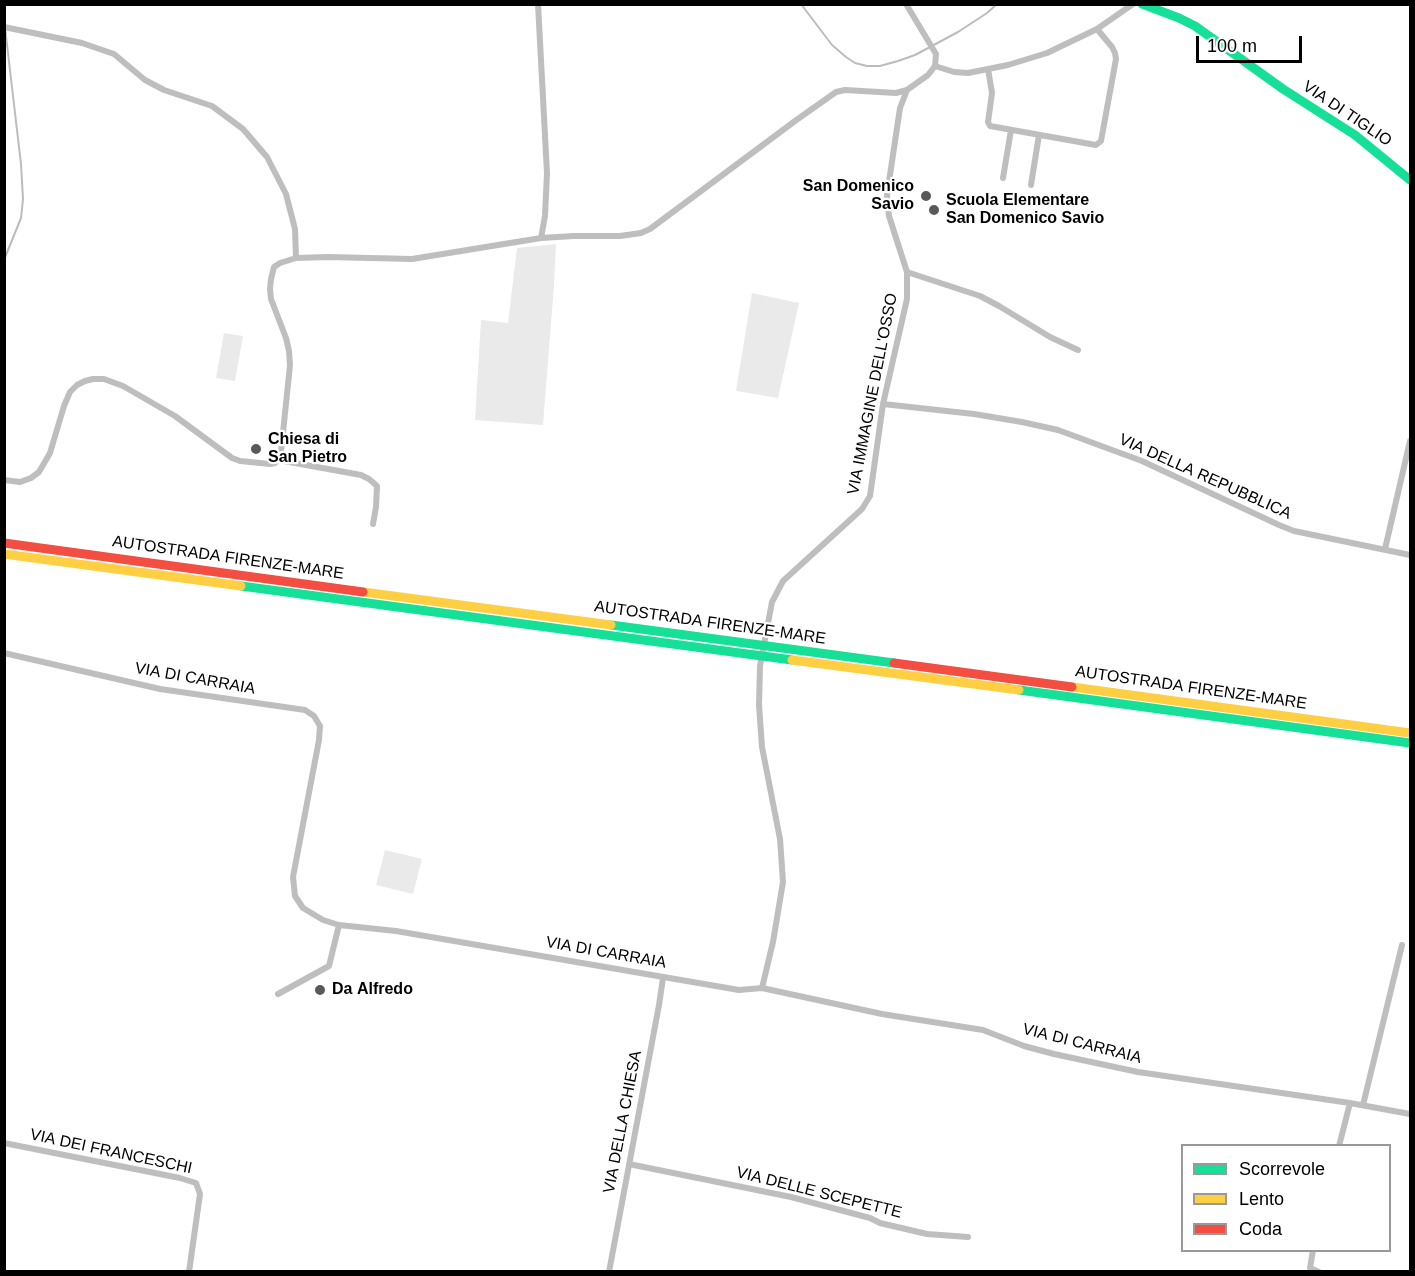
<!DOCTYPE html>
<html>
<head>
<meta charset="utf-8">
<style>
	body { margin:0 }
	#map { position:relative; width:1415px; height:1276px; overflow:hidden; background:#fff; font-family:Arial,sans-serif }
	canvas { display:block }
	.frame { position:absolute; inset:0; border:6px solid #000; pointer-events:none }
	.legend { position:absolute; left:1181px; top:1144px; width:210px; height:108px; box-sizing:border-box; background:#fff; border:2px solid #999; margin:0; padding:8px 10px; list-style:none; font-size:18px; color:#000 }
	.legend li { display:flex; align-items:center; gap:12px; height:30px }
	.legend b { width:30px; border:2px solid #999 }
	.scale { position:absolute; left:1196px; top:36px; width:106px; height:27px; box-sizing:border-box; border:3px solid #000; border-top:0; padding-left:8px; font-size:18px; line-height:21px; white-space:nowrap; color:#000; -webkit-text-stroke:4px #fff; paint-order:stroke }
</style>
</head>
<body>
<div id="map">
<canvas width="1415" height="1276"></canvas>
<div class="frame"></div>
<ul class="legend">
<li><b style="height:8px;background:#16e098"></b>Scorrevole</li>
<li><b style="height:8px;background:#ffcf43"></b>Lento</li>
<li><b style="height:8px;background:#f24e42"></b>Coda</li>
</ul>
<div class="scale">100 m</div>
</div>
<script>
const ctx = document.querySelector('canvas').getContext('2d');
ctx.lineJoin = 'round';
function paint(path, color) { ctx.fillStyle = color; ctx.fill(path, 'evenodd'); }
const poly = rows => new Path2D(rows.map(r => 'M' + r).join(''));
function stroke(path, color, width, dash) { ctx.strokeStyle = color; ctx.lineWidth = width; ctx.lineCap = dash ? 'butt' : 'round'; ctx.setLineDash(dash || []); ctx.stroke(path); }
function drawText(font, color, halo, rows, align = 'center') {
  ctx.font = font + ' Arial,sans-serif'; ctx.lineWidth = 4.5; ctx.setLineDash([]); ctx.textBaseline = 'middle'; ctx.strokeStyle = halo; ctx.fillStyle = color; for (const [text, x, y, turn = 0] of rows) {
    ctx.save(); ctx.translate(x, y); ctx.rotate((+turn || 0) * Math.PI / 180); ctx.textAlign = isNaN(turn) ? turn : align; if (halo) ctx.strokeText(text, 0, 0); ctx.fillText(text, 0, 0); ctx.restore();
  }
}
paint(poly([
	[556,244,554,285,543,425,475,420,481,320,508,323,517,248],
	[752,293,799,303,778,398,736,391],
	[224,333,243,336,235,381,216,378],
	[385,850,422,859,413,894,376,885]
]), '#eaeaea');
stroke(poly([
	[801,4,832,45,846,57,855,63,867,66,880,66,898,61,915,55,958,32,987,13,997,4],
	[4,19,21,164,23,199,21,218,4,260]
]), '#bcbcbc', 2);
stroke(poly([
	[538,4,547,173,545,216,541,238],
	[4,27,82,43,114,54,145,80,164,90,212,106,243,129,267,157,286,194,295,229,296,258],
	[935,66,954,72,968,73,1008,65,1047,53,1097,29,1133,4],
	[988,69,992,93,988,122,990,126,1096,145,1101,141,1116,59,1115,53,1112,47,1097,29],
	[1003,178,1011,130],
	[1031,185,1039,135],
	[907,272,980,296,999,306,1050,337,1078,350],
	[883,404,974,414,1022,422,1058,430,1142,461,1279,525,1294,531,1410,555],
	[279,459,284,461,361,475,369,479,377,486,376,507,373,524],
	[4,480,20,482,31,478,39,472,50,453,64,406,70,392,77,385,85,381,93,379,104,379,123,386,175,416,232,458,240,461,270,464,275,463,279,459,281,452,290,365,289,351,286,338,271,299,270,289,271,279,274,267,280,263,296,258,328,257,412,259,541,238,574,236,620,236,641,233,650,229,795,121,836,92,845,90,896,93,907,90,928,75,935,66,936,54,906,4],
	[1385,549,1410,441],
	[4,653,160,689,305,710,314,716,320,726,319,740,293,877,295,896,303,908,323,920,339,925,396,931,739,990,762,988,882,1014,983,1030,1024,1046,1054,1054,1138,1072,1350,1103,1410,1114],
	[762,988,773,942,783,882,780,839,762,747,759,705,760,666,772,602,783,581,862,509,870,496,883,404,907,299,907,272,889,216,887,195,900,108,907,90],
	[278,994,329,966,339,925],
	[1363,1105,1402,945],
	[4,1143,180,1178,196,1183,200,1194,189,1272],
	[1339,1146,1350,1103],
	[629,1164,791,1197,870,1218,880,1223,927,1234,968,1237],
	[1313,1250,1310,1268,1319,1272],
	[609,1272,659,1005,663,978]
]), '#bebebe', 6);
stroke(poly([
	[1142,4,1179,18,1195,26,1283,89,1355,135,1410,180],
	[241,586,792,660],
	[611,625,894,663],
	[1019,690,1410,743]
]), '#16e098', 9);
stroke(poly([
	[4,554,241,586],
	[363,592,611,625],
	[792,660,1019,690],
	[1072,687,1410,733]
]), '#ffcf43', 9);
stroke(poly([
	[4,543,363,592],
	[894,663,1072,687]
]), '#f24e42', 9);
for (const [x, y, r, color] of [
	[926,196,6,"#595959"],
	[934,210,6,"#595959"],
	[256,449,6,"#595959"],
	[320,990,6,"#595959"]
]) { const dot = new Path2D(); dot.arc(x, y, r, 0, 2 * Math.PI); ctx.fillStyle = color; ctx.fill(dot); stroke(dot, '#fff', 2); }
drawText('16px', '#000', '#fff', [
	["VIA DI TIGLIO",1347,114,34],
	["VIA IMMAGINE DELL'OSSO",873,394,-79],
	["VIA DELLA REPUBBLICA",1205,477,24],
	["AUTOSTRADA FIRENZE-MARE",228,558,8],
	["AUTOSTRADA FIRENZE-MARE",710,623,8],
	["VIA DI CARRAIA",195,679,10],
	["AUTOSTRADA FIRENZE-MARE",1191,688,8],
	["VIA DI CARRAIA",606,953,10],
	["VIA DI CARRAIA",1082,1044,14],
	["VIA DELLA CHIESA",623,1122,-79],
	["VIA DEI FRANCESCHI",111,1152,12],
	["VIA DELLE SCEPETTE",819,1193,14]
]);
drawText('bold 16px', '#000', '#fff', [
	["San Domenico",914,187,"right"],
	["Savio",914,205,"right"],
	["Scuola Elementare",946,201],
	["San Domenico Savio",946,219],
	["Chiesa di",268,440],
	["San Pietro",268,458],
	["Da Alfredo",332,990]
], 'left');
</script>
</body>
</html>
